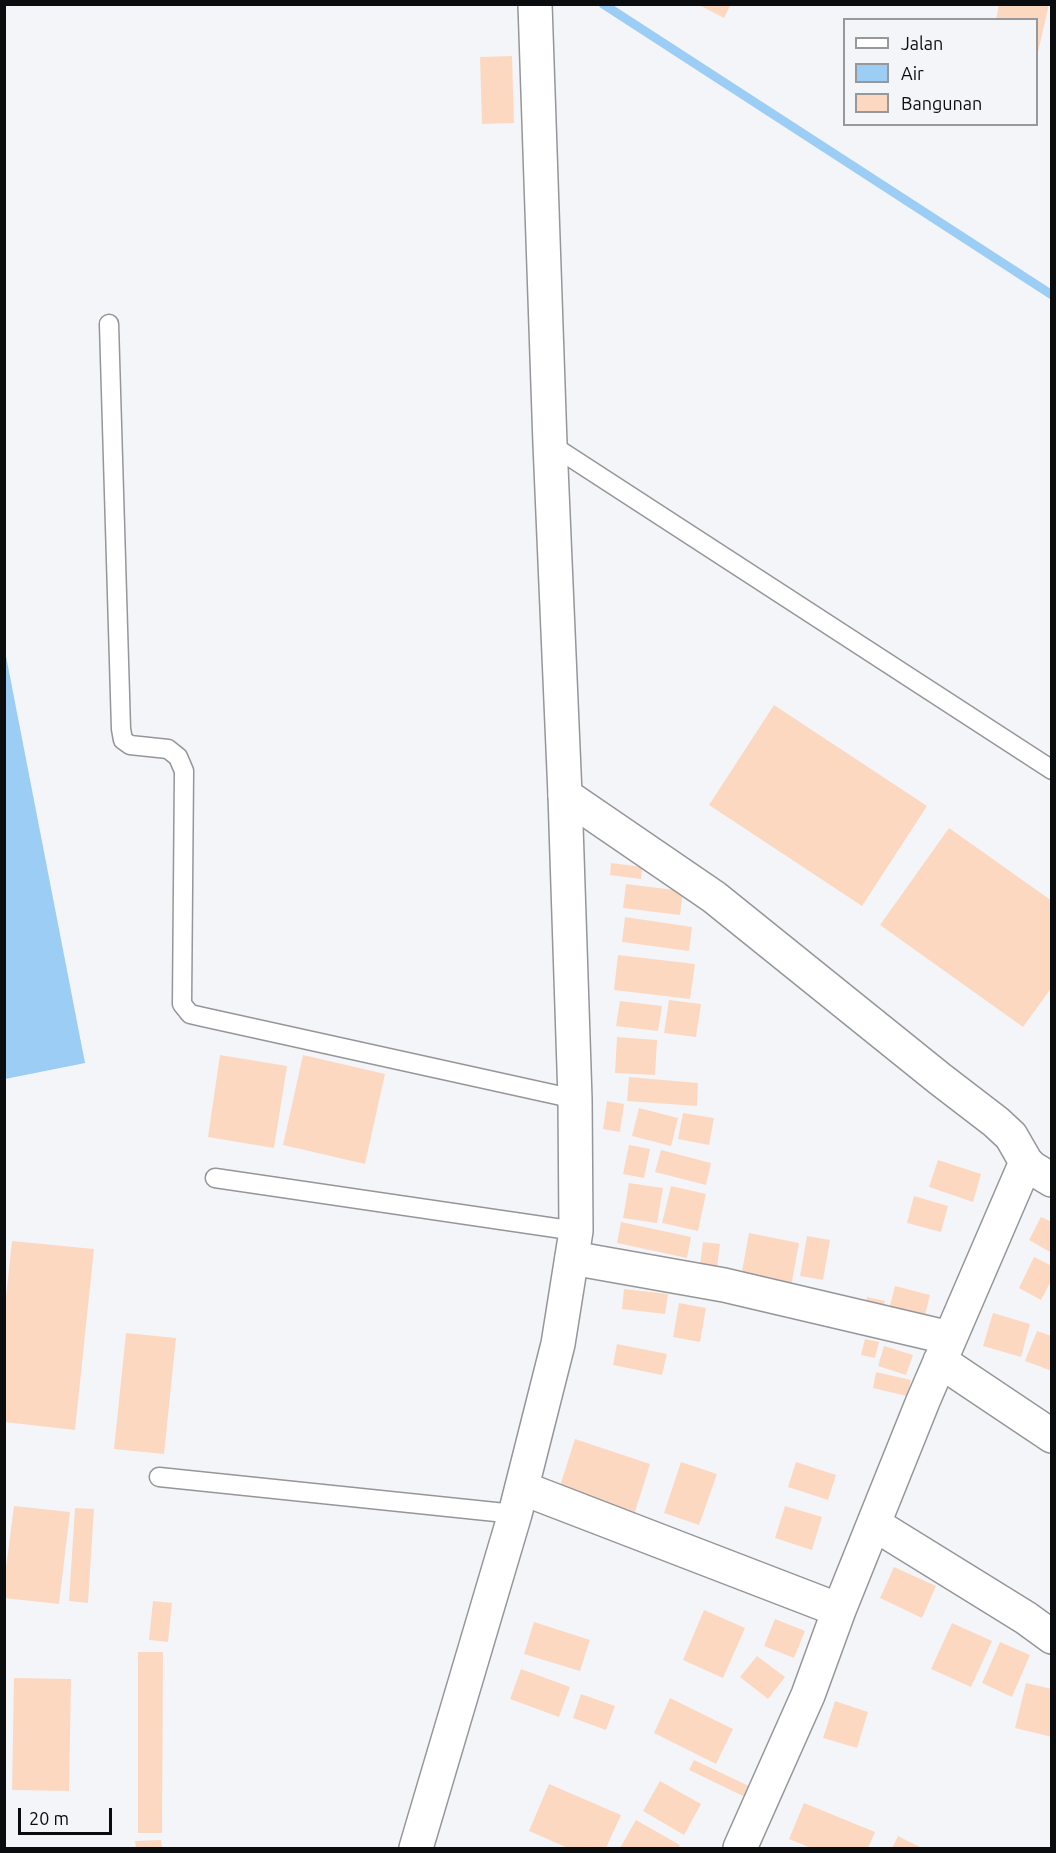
<!DOCTYPE html>
<html>
<head>
<meta charset="utf-8">
<style>
	body { margin:0 }
	#map { position:relative; width:1056px; height:1853px; overflow:hidden; background:#f4f5f9; font-family:Ubuntu,sans-serif }
	canvas { display:block }
	.frame { position:absolute; inset:0; border:6px solid #0b0c0d; pointer-events:none }
	.legend { position:absolute; left:843px; top:18px; width:195px; height:108px; box-sizing:border-box; background:#f4f5f9; border:2px solid #97989b; margin:0; padding:8px 10px; list-style:none; font-size:18px; color:#0b0c0d }
	.legend li { display:flex; align-items:center; gap:12px; height:30px }
	.legend b { width:30px; border:2px solid #97989b }
	.scale { position:absolute; left:18px; top:1808px; width:94px; height:27px; box-sizing:border-box; border:3px solid #0b0c0d; border-top:0; padding-left:8px; font-size:18px; line-height:21px; white-space:nowrap; color:#0b0c0d; -webkit-text-stroke:4px #f4f5f9; paint-order:stroke }
</style>
</head>
<body>
<div id="map">
<canvas width="1056" height="1853"></canvas>
<div class="frame"></div>
<ul class="legend">
<li><b style="height:8px;background:#fff"></b>Jalan</li>
<li><b style="height:16px;background:#9bcdf5"></b>Air</li>
<li><b style="height:16px;background:#fdd8c1"></b>Bangunan</li>
</ul>
<div class="scale">20 m</div>
</div>
<script>
const ctx = document.querySelector('canvas').getContext('2d');
ctx.lineJoin = 'round';
function paint(path, color) { ctx.fillStyle = color; ctx.fill(path, 'evenodd'); }
const poly = rows => new Path2D(rows.map(r => 'M' + r).join(''));
function stroke(path, color, width, dash) { ctx.strokeStyle = color; ctx.lineWidth = width; ctx.lineCap = dash ? 'butt' : 'round'; ctx.setLineDash(dash || []); ctx.stroke(path); }
paint(poly([
	[5,651,85,1063,5,1079,4,1079]
]), '#9bcdf5');
stroke(poly([
	[603,4,1052,295]
]), '#9bcdf5', 9);
paint(poly([
	[697,4,731,4,724,18],
	[999,4,1049,4,1037,57,1036,20,996,20],
	[512,56,514,123,482,124,480,57],
	[774,705,927,806,862,906,709,805],
	[949,828,1052,901,1052,987,1023,1027,880,925],
	[611,863,642,867,641,879,610,875],
	[626,884,683,891,680,915,623,908],
	[625,917,692,927,689,951,622,942],
	[618,955,695,964,690,999,614,990],
	[669,1000,701,1004,696,1037,664,1033],
	[620,1001,662,1006,658,1031,616,1026],
	[617,1037,657,1040,655,1075,615,1073],
	[220,1055,287,1066,274,1148,208,1137],
	[303,1055,385,1074,365,1164,283,1145],
	[629,1077,698,1083,697,1106,627,1101],
	[607,1101,624,1104,620,1132,603,1129],
	[639,1108,678,1118,671,1146,632,1136],
	[683,1113,714,1118,709,1145,678,1139],
	[629,1145,650,1149,644,1178,623,1174],
	[661,1150,711,1163,706,1185,655,1172],
	[938,1160,981,1174,973,1202,929,1187],
	[629,1183,663,1188,657,1223,623,1218],
	[671,1186,706,1194,698,1231,662,1223],
	[914,1196,948,1206,941,1232,907,1223],
	[1041,1217,1052,1222,1052,1253,1029,1240],
	[621,1222,691,1237,687,1258,617,1243],
	[749,1233,799,1243,791,1287,741,1277],
	[807,1236,830,1240,823,1280,800,1276],
	[12,1241,94,1249,75,1430,4,1422,4,1316],
	[703,1242,720,1244,717,1267,700,1265],
	[1034,1257,1052,1266,1052,1279,1041,1300,1019,1288],
	[895,1286,930,1295,923,1323,888,1313],
	[624,1289,668,1294,665,1314,622,1309],
	[867,1297,885,1301,880,1320,862,1315],
	[679,1303,706,1308,700,1342,673,1337],
	[993,1313,1030,1324,1021,1357,983,1346],
	[1037,1331,1052,1336,1052,1371,1025,1361],
	[126,1333,176,1338,164,1454,114,1449],
	[865,1339,879,1342,875,1358,861,1355],
	[617,1344,667,1354,662,1375,613,1365],
	[884,1346,913,1355,906,1375,878,1366],
	[876,1372,911,1380,907,1396,873,1388],
	[575,1439,650,1464,635,1512,559,1489],
	[681,1462,717,1474,699,1525,664,1513],
	[796,1462,836,1475,828,1500,788,1487],
	[14,1506,70,1512,59,1604,4,1598,4,1583],
	[785,1506,822,1517,812,1550,775,1538],
	[75,1508,94,1509,88,1603,69,1601],
	[894,1567,936,1586,922,1618,880,1598],
	[153,1601,172,1603,168,1642,149,1640],
	[704,1610,745,1628,723,1678,683,1660],
	[775,1619,805,1631,794,1658,764,1646],
	[534,1622,590,1640,580,1671,524,1654],
	[952,1623,992,1641,971,1687,931,1669],
	[1000,1642,1030,1655,1012,1697,982,1683],
	[138,1652,163,1652,162,1833,138,1833],
	[757,1656,785,1677,768,1699,740,1677],
	[521,1669,570,1687,559,1717,510,1699],
	[14,1678,71,1679,69,1791,12,1790],
	[1026,1683,1052,1689,1052,1737,1015,1728],
	[581,1694,615,1706,606,1730,573,1718],
	[670,1698,733,1729,716,1764,654,1733],
	[835,1701,868,1712,857,1748,823,1738],
	[694,1760,749,1786,745,1797,689,1770],
	[660,1781,701,1804,684,1835,643,1811],
	[549,1784,621,1815,606,1848,568,1848,529,1831],
	[804,1803,875,1832,868,1848,811,1848,789,1839],
	[636,1820,680,1845,678,1848,620,1848],
	[898,1836,920,1847,919,1848,892,1848],
	[161,1840,162,1848,136,1848,135,1841]
]), '#fdd8c1');
const service = poly([
	[109,324,121,729,123,740,130,745,168,749,178,757,184,771,182,1004,190,1014,203,1017,575,1099],
	[550,444,1052,770],
	[215,1178,576,1231],
	[159,1477,515,1514]
]);
const minor = poly([
	[565,795,714,897,940,1079,996,1122,1011,1136,1026,1162,923,1401,839,1610,808,1695,740,1848],
	[1026,1162,1032,1168,1052,1180],
	[572,1258,724,1285,950,1338],
	[940,1361,1052,1436],
	[522,1488,839,1610],
	[874,1524,1026,1618,1052,1637]
]);
const primary = poly([
	[416,1848,515,1514,558,1344,576,1231,575,1099,565,795,550,444,535,4]
]);
stroke(service, '#959699', 21);
stroke(minor, '#959699', 36);
stroke(primary, '#959699', 36);
stroke(service, '#fff', 18);
stroke(minor, '#fff', 33);
stroke(primary, '#fff', 33);
</script>
</body>
</html>
